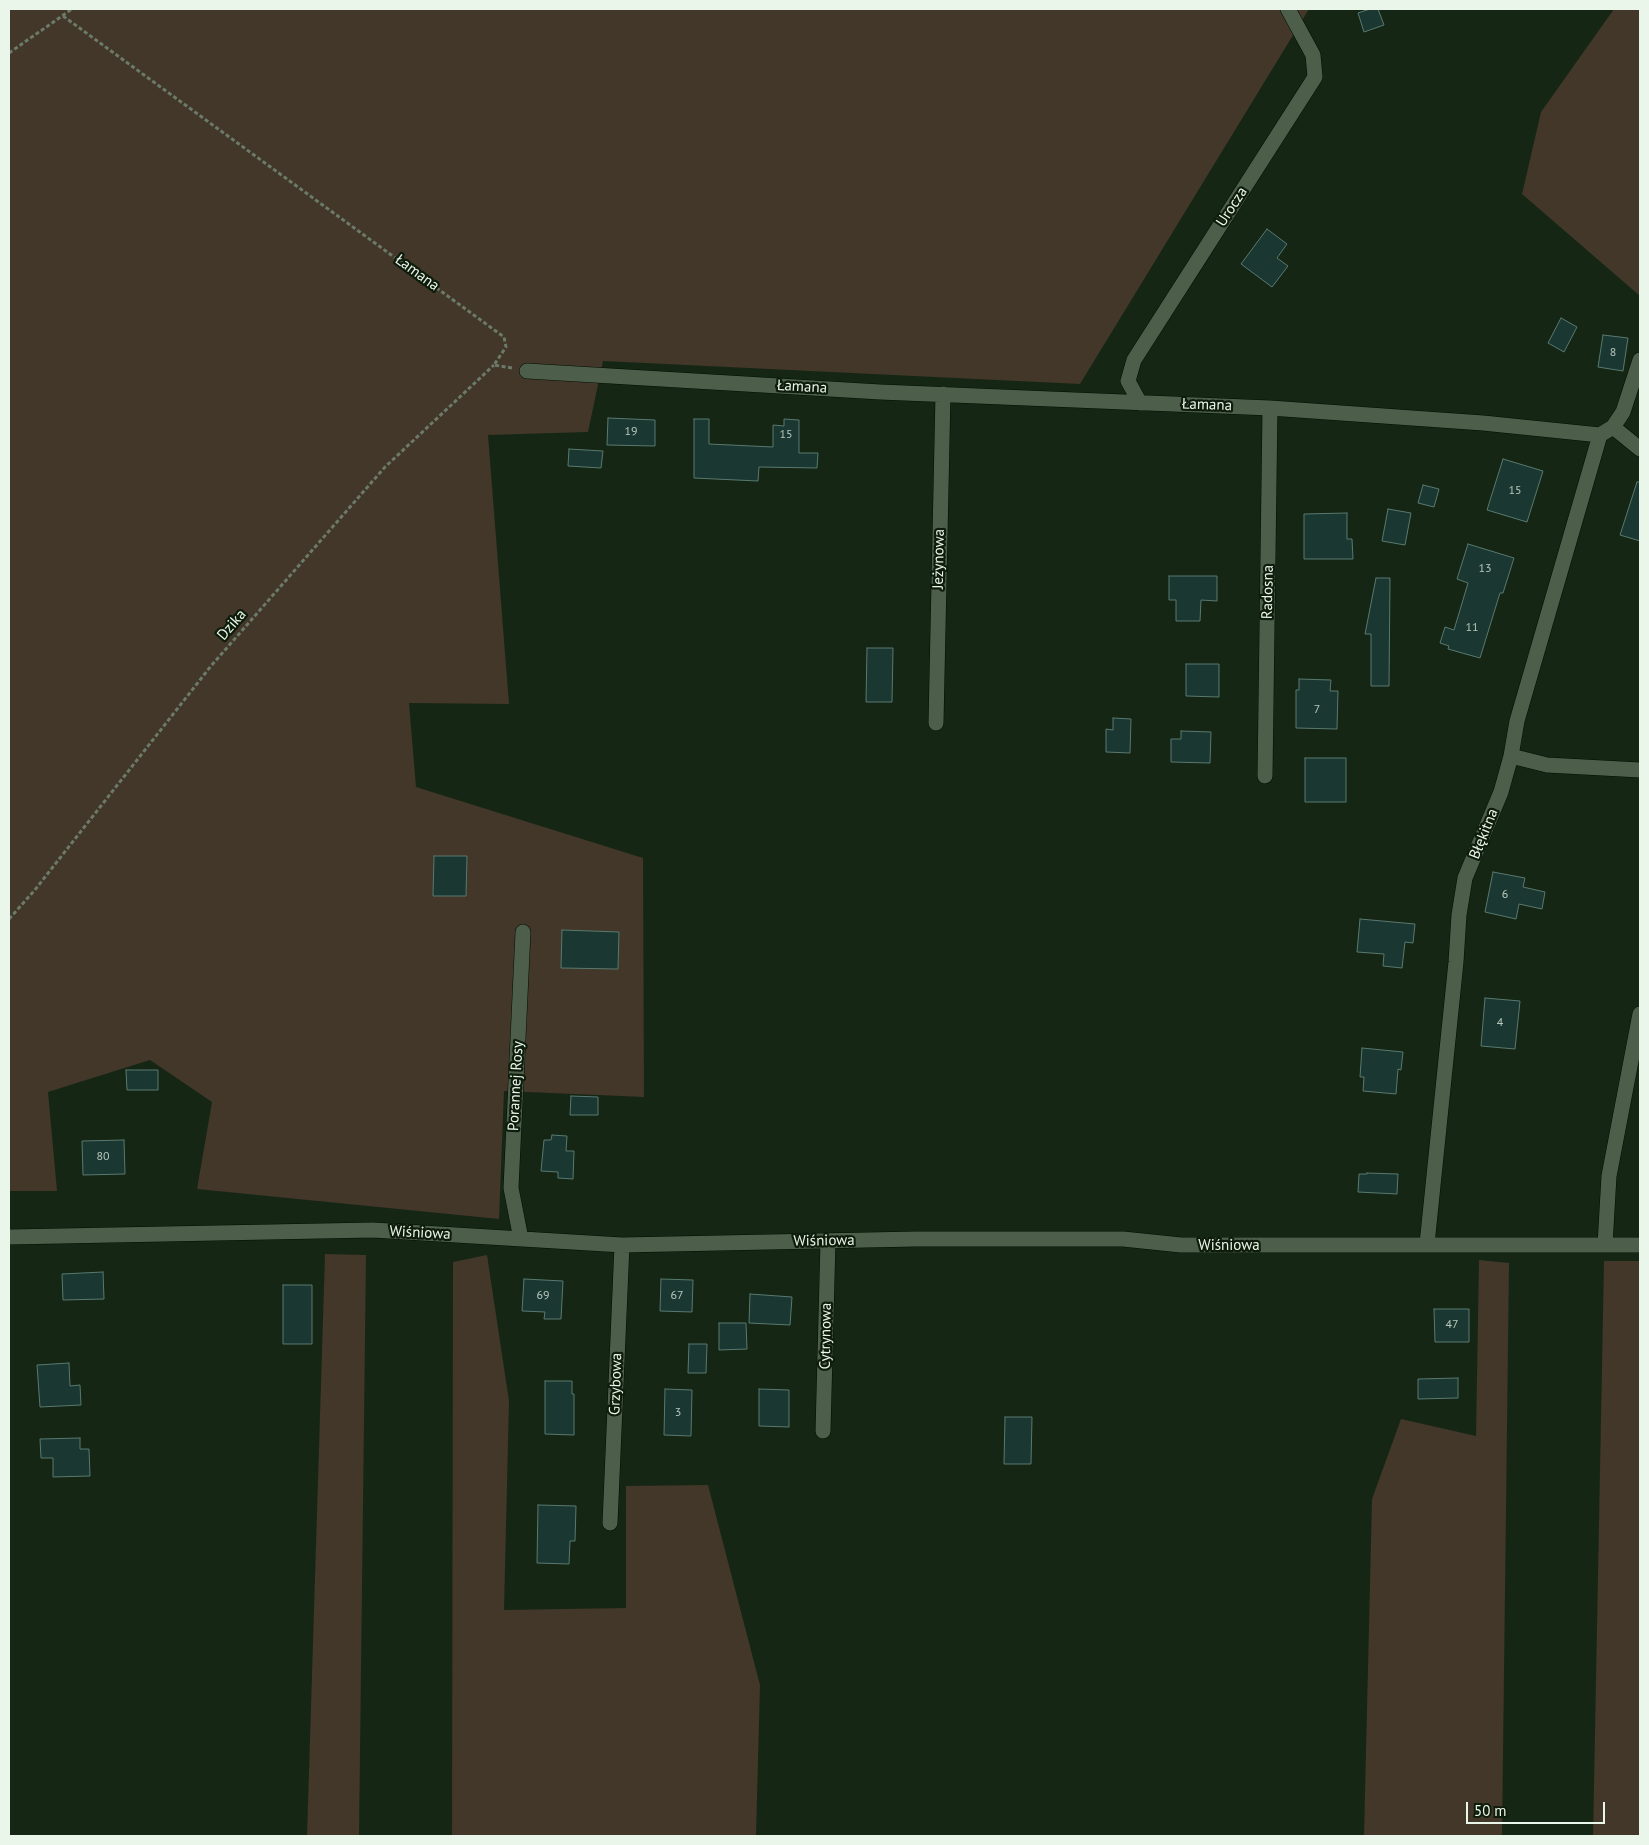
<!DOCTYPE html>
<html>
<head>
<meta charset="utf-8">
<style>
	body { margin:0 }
	#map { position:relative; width:1649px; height:1845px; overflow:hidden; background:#162614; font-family:"PT Sans",sans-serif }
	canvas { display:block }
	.frame { position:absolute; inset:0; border:10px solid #ebf6ea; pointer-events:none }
	.scale { position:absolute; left:1466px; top:1802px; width:139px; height:22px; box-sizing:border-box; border:2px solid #ebf6ea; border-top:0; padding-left:6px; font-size:15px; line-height:18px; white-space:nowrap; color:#ebf6ea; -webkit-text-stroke:4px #0d1c0b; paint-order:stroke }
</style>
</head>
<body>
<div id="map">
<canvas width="1649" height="1845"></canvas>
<div class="frame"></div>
<div class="scale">50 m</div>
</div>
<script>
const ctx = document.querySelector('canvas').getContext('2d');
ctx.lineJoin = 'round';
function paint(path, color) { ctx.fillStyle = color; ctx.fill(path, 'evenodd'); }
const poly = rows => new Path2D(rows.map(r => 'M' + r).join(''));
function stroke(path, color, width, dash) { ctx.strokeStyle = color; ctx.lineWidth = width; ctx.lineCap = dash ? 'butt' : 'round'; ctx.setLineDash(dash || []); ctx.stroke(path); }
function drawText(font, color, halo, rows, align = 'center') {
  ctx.font = font + ' "PT Sans",sans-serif'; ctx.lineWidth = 4.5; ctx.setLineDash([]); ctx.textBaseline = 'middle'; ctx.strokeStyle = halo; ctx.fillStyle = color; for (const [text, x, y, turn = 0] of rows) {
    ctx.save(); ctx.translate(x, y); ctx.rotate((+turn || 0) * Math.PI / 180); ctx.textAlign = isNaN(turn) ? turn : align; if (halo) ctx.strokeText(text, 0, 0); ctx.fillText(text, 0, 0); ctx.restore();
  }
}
paint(poly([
	[9,9,1309,9,1080,384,603,361,588,432,488,435,509,704,409,703,416,787,643,858,644,1097,504,1091,499,1219,197,1189,212,1102,150,1060,48,1092,57,1191,9,1191],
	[1614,9,1640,9,1640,296,1522,194,1541,112],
	[325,1254,366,1255,359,1836,307,1836],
	[487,1255,509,1401,504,1610,626,1608,626,1486,708,1485,760,1685,756,1836,452,1836,453,1262],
	[1479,1260,1509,1263,1502,1836,1364,1836,1372,1499,1401,1419,1476,1436],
	[1604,1261,1640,1261,1640,1836,1593,1836]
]), '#423728');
const building = poly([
	[1370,9,1378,9,1384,25,1364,32,1358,13,1370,9],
	[1267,229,1287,244,1277,258,1288,266,1272,287,1241,264,1267,229],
	[1561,318,1577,327,1564,352,1548,343,1561,318],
	[1603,335,1628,338,1623,371,1598,367,1603,335],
	[608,418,655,420,655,446,607,445,608,418],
	[694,419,709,419,709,444,773,447,773,425,784,426,784,419,799,420,799,453,818,453,817,468,759,467,758,481,694,478,694,419],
	[569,449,603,451,601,468,568,466,569,449],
	[1503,459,1543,471,1527,522,1487,510,1503,459],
	[1637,482,1640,482,1640,541,1620,535,1637,482],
	[1423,485,1439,489,1434,507,1418,503,1423,485],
	[1388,509,1411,513,1405,545,1382,541,1388,509],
	[1347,513,1347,539,1352,539,1353,559,1304,559,1304,514,1347,513],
	[1468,544,1514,558,1503,593,1500,593,1480,658,1448,649,1449,646,1440,643,1445,627,1454,630,1468,583,1457,579,1468,544],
	[1169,576,1217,576,1217,601,1201,600,1200,621,1176,621,1176,600,1169,600,1169,576],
	[1376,578,1390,578,1389,686,1371,686,1371,634,1365,634,1376,578],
	[867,648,893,648,892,702,866,702,867,648],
	[1186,664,1219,664,1219,697,1186,696,1186,664],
	[1299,679,1331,680,1330,691,1338,691,1337,729,1296,728,1296,690,1299,690,1299,679],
	[1113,718,1131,719,1130,753,1106,752,1106,729,1113,730,1113,718],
	[1181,731,1211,732,1210,763,1171,762,1171,739,1181,739,1181,731],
	[1305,758,1346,758,1346,802,1305,802,1305,758],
	[434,856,467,856,466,896,433,896,434,856],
	[1493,872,1525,878,1523,887,1545,892,1542,909,1519,904,1516,919,1485,912,1493,872],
	[1360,919,1415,924,1413,943,1405,942,1402,968,1383,966,1384,954,1357,952,1360,919],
	[562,930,619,932,618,969,561,968,562,930],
	[1485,998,1520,1001,1515,1049,1481,1046,1485,998],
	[1362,1048,1403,1052,1401,1070,1398,1069,1396,1094,1363,1091,1364,1077,1360,1077,1362,1048],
	[126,1070,158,1070,158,1090,127,1090,126,1070],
	[571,1096,598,1097,598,1115,570,1115,571,1096],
	[552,1135,567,1136,566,1151,574,1151,573,1179,558,1178,558,1172,541,1171,544,1140,551,1140,552,1135],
	[124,1140,125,1174,83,1175,82,1141,124,1140],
	[1367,1173,1398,1174,1397,1194,1358,1192,1359,1174,1367,1174,1367,1173],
	[103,1272,104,1299,63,1300,62,1274,103,1272],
	[524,1279,563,1281,561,1319,544,1319,545,1312,522,1311,524,1279],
	[661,1279,693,1280,692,1312,660,1311,661,1279],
	[283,1285,312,1285,312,1344,283,1344,283,1285],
	[750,1294,792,1297,790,1325,749,1323,750,1294],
	[1434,1309,1469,1309,1469,1342,1435,1342,1434,1309],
	[719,1323,746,1323,747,1349,719,1350,719,1323],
	[689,1344,707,1344,706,1373,688,1373,689,1344],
	[69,1363,70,1386,80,1385,81,1405,40,1407,37,1365,69,1363],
	[1458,1378,1458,1398,1418,1399,1418,1379,1458,1378],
	[545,1381,572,1381,572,1394,574,1394,574,1435,545,1434,545,1381],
	[665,1389,692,1390,691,1436,664,1435,665,1389],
	[759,1389,789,1390,789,1427,759,1426,759,1389],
	[1005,1417,1032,1417,1031,1464,1004,1464,1005,1417],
	[80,1438,80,1449,89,1449,90,1476,53,1477,53,1458,41,1458,40,1439,80,1438],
	[538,1505,576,1506,575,1541,570,1541,569,1564,537,1563,538,1505]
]);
paint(building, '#1a3831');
stroke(building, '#597970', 1);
const minor = poly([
	[527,371,880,392,1270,408,1483,423,1600,435,1613,427,1623,412,1640,360],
	[1140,403,1128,381,1134,360,1315,77,1313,55,1288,9],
	[1613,427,1640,449],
	[936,723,943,394],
	[1511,756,1547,765,1640,770],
	[1265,776,1270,408],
	[9,1237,373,1230,622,1245,916,1239,1123,1239,1181,1245,1640,1245],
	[521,1239,511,1188,523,932],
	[1427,1244,1456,962,1459,915,1465,878,1501,792,1511,756,1517,721,1600,435],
	[1605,1245,1609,1176,1640,1014],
	[823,1431,828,1241],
	[610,1523,622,1245]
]);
stroke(minor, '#020e02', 16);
stroke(poly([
	[63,16,504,337,506,347,494,365,512,368],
	[9,53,72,9],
	[9,919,34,891,211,666,385,467,494,365]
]), '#6c7a6a', 3, [4, 2.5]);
stroke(minor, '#4d5f4b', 15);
drawText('12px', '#b7c6bc', null, [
	["8",1613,353],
	["19",631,432],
	["15",786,435],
	["15",1515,491],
	["13",1485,569],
	["11",1472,628],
	["7",1317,710],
	["6",1505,895],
	["4",1500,1023],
	["80",103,1157],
	["69",543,1296],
	["67",677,1296],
	["47",1452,1325],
	["3",678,1413]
]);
drawText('15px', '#ebf6ea', '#0d1c0b', [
	["Urocza",1232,207,-57],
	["Łamana",417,273,36],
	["Łamana",802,387,3],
	["Łamana",1207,405,2],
	["Jeżynowa",939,559,-89],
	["Radosna",1268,592,-89],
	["Dzika",232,625,-49],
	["Błękitna",1484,834,-68],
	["Porannej Rosy",516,1086,-87],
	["Wiśniowa",420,1233,3],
	["Wiśniowa",824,1241,-1],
	["Wiśniowa",1229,1246],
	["Cytrynowa",826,1336,-89],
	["Grzybowa",616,1384,-88]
]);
</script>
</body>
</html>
